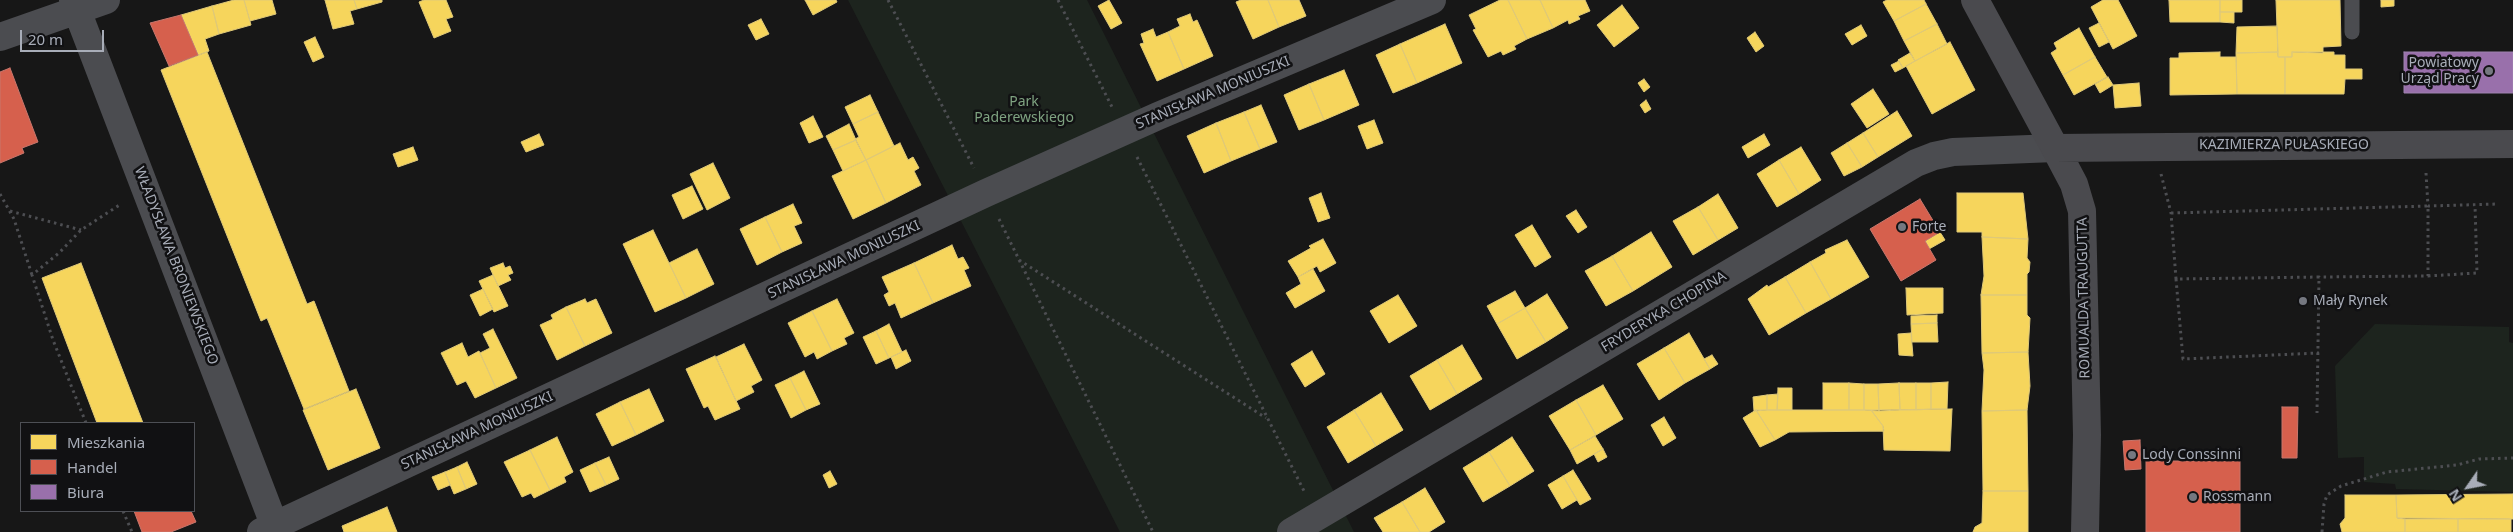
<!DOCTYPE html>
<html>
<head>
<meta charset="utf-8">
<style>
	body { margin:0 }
	#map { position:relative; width:2513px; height:532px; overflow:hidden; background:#171717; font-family:"Noto Sans",sans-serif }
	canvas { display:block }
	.legend { position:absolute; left:20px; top:422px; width:175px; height:90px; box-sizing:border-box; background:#111113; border:1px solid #4d4f55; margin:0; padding:6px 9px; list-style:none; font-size:15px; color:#a8adb8 }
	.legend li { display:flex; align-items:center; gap:10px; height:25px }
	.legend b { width:25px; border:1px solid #4d4f55 }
	.north { position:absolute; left:2443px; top:462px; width:50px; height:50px; -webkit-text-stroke:4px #111113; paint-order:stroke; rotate:237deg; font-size:14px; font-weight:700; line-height:20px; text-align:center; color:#a8adb8 }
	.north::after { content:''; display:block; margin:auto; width:18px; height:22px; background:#a8adb8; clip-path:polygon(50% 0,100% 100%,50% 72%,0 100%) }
	.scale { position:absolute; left:20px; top:30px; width:84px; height:22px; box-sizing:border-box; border:2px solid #a8adb8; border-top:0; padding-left:6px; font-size:15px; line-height:18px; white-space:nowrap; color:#a8adb8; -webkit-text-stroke:4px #111113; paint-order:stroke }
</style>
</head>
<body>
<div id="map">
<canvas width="2513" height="532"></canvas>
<ul class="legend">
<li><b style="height:14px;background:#f6d55c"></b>Mieszkania</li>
<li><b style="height:14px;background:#d6604d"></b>Handel</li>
<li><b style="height:14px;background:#9970ab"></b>Biura</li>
</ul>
<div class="north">N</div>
<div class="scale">20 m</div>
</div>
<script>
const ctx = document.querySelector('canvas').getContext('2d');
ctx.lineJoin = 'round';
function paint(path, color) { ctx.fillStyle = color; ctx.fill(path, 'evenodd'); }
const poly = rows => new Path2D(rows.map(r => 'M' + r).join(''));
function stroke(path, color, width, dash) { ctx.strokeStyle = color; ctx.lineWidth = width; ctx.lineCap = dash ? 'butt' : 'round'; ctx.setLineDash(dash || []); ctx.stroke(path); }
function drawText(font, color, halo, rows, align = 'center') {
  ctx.font = font + ' "Noto Sans",sans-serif'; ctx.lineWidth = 5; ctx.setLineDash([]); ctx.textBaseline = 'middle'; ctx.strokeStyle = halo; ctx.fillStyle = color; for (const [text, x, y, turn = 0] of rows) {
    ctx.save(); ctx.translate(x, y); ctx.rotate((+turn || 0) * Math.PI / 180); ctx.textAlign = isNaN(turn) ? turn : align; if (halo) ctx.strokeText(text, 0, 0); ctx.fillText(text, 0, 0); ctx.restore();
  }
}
paint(poly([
	[848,0,1087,0,1354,532,1120,532],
	[2375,324,2509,327,2509,342,2513,343,2513,492,2396,489,2395,484,2364,482,2364,457,2338,458,2335,366]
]), '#1d241e');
const homes = poly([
	[234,0,244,0,251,25,219,34,212,6,234,0],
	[244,0,272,0,276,14,250,21,244,0],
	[325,0,354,0,357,9,350,11,354,24,333,29,325,0],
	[354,0,382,0,382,2,357,9,354,0],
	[424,0,446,0,453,17,446,19,451,31,434,38,419,2,424,0],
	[805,0,836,0,837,2,813,15,805,0],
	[1109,0,1122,23,1111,29,1098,6,1109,0],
	[1241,0,1268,0,1279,27,1253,39,1236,2,1241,0],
	[1268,0,1299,0,1306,16,1279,27,1268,0],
	[1500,0,1508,0,1527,39,1514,46,1516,49,1503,55,1501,51,1488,57,1473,30,1476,29,1469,15,1500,0],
	[1508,0,1540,0,1553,28,1527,39,1508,0],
	[1540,0,1585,0,1590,11,1578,16,1580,19,1569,24,1568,20,1553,28,1540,0],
	[1887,0,1924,0,1926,4,1894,21,1883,2,1887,0],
	[2103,0,2118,0,2137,36,2113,49,2091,7,2103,0],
	[2169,0,2220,0,2220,22,2170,22,2169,0],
	[2220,0,2242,0,2242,12,2220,12,2220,0],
	[2276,0,2340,0,2341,46,2323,47,2323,53,2292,52,2292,57,2278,57,2276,0],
	[2381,0,2394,0,2394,6,2381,7,2381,0],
	[1926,4,1937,24,1904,41,1894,21,1926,4],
	[1622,5,1639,28,1614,47,1597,25,1622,5],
	[212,6,219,34,205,39,209,51,198,55,181,15,212,6],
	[2220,12,2234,12,2234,23,2220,22,2220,12],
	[1190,14,1193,22,1197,20,1213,56,1184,69,1168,32,1180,26,1177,19,1190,14],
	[761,19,769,34,756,40,748,25,761,19],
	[2099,23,2109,42,2099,47,2089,28,2099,23],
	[1445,24,1462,63,1417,83,1400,44,1445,24],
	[1937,24,1947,44,1915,61,1904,41,1937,24],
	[1861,25,1867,36,1852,45,1845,34,1861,25],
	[2277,26,2278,52,2236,53,2237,27,2277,26],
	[2079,28,2095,57,2063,75,2051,53,2057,49,2054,43,2079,28],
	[1153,29,1156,37,1168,32,1184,69,1157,81,1140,44,1144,43,1141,34,1153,29],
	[1755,32,1764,46,1756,52,1747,38,1755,32],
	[315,37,324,57,313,62,304,42,315,37],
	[1950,42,1975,90,1932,114,1906,66,1950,42],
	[1400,44,1417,83,1393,93,1376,55,1400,44],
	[207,52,307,304,314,301,349,391,304,409,267,318,261,321,161,70,207,52],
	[2220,52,2220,57,2236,57,2237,94,2170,95,2170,58,2179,58,2179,53,2220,52],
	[2278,52,2278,57,2285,57,2285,94,2237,94,2236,53,2278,52],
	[2292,52,2334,52,2334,55,2345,55,2345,69,2362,69,2362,79,2345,79,2344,94,2285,94,2285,57,2292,57,2292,52],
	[1910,53,1915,61,1903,68,1898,60,1910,53],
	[2095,57,2107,77,2074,95,2063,75,2095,57],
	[1899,61,1903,68,1895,72,1891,65,1899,61],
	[1344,70,1359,105,1324,120,1309,84,1344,70],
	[2108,77,2113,85,2100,93,2095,84,2108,77],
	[1644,79,1650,87,1644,92,1638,83,1644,79],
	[2139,83,2141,106,2115,108,2113,85,2139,83],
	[1309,84,1324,120,1299,130,1284,95,1309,84],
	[1873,89,1889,114,1867,128,1851,104,1873,89],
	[870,95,878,112,853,124,845,107,870,95],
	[1646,100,1651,109,1645,113,1640,105,1646,100],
	[1261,105,1277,142,1260,149,1244,112,1261,105],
	[1897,111,1912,136,1878,157,1863,133,1897,111],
	[878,112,894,146,866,160,855,139,859,137,853,124,878,112],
	[1244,112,1260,149,1231,161,1216,123,1244,112],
	[813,116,823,137,809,143,800,123,813,116],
	[1374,120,1383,143,1367,149,1358,126,1374,120],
	[1216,123,1231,161,1204,173,1187,136,1216,123],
	[849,124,856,140,833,150,826,136,849,124],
	[1863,133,1878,157,1862,167,1847,143,1863,133],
	[539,134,544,145,526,152,521,142,539,134],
	[1764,134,1770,145,1748,158,1742,147,1764,134],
	[856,140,866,160,843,171,833,150,856,140],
	[900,143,908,160,913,157,919,168,914,171,921,185,886,203,866,160,900,143],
	[1847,143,1862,167,1844,176,1831,153,1847,143],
	[413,147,418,160,398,167,393,154,413,147],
	[1801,147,1821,180,1799,194,1779,160,1801,147],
	[866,160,886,203,853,219,832,176,866,160],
	[1779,160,1799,194,1777,207,1757,174,1779,160],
	[713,163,730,198,707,210,690,174,713,163],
	[692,186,703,209,683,219,672,195,692,186],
	[1321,193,1330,218,1318,222,1309,198,1321,193],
	[1957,193,2023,193,2028,239,1982,237,1982,232,1957,232,1957,193],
	[1718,194,1738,228,1718,240,1698,207,1718,194],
	[793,204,802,223,794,226,802,243,782,252,765,217,793,204],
	[1698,207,1718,240,1693,255,1673,221,1698,207],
	[1576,210,1587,227,1578,233,1566,216,1576,210],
	[765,217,782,252,757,265,740,229,765,217],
	[1532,225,1551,257,1535,267,1515,235,1532,225],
	[653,230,686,298,655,312,623,244,653,230],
	[1651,232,1672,267,1633,291,1612,256,1651,232],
	[1940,232,1945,240,1929,249,1925,241,1940,232],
	[1982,237,2028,239,2027,258,2030,262,2029,272,2027,274,2027,295,1981,295,1984,276,1982,237],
	[1323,239,1336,263,1320,272,1317,266,1298,277,1288,261,1311,248,1309,246,1323,239],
	[1847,240,1869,277,1831,299,1810,262,1826,253,1825,250,1847,240],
	[952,245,958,259,963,257,969,268,964,270,971,286,933,303,914,263,952,245],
	[697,249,714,284,686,298,669,263,697,249],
	[1612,256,1633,291,1606,306,1585,271,1612,256],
	[1810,262,1831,299,1806,313,1785,277,1810,262],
	[81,263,143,423,97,423,42,278,81,263],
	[503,263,505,268,510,266,513,273,508,275,511,280,498,286,490,268,503,263],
	[914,263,933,303,901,318,895,303,889,306,884,295,889,292,882,277,914,263],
	[1313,269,1325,291,1295,308,1286,293,1301,284,1298,277,1313,269],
	[493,275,508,306,494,312,479,281,493,275],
	[1785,277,1806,313,1769,335,1748,299,1767,285,1768,287,1785,277],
	[1906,288,1943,288,1943,313,1907,315,1906,288],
	[483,289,493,309,480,316,470,295,483,289],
	[1515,291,1525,308,1497,324,1487,306,1515,291],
	[1547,294,1568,328,1546,342,1525,308,1547,294],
	[1398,295,1417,326,1389,343,1370,311,1398,295],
	[1981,295,2027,295,2027,315,2030,318,2028,352,1982,353,1981,295],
	[585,299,587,303,596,299,612,333,585,346,566,307,585,299],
	[837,299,854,333,844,338,847,344,832,351,812,311,837,299],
	[566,307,585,346,557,360,540,325,553,319,551,315,566,307],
	[1525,308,1546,342,1517,359,1497,324,1525,308],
	[812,311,832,351,817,359,814,352,805,357,788,323,812,311],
	[1937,315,1937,323,1911,324,1911,316,1937,315],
	[1937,323,1938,342,1912,342,1911,324,1937,323],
	[889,324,902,352,889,358,876,331,889,324],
	[493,329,517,378,496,388,480,353,490,348,483,334,493,329],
	[876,331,889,358,876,364,863,337,876,331],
	[1689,333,1710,369,1685,383,1664,348,1689,333],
	[1911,333,1913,356,1899,355,1898,334,1911,333],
	[462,343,468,357,479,351,496,388,475,398,466,381,457,385,441,353,462,343],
	[744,344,762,380,751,386,754,392,736,401,716,357,744,344],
	[1462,345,1482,379,1457,394,1437,360,1462,345],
	[1664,348,1685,383,1659,400,1637,364,1664,348],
	[906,350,911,361,896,369,891,357,906,350],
	[1312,351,1325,374,1305,387,1291,364,1312,351],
	[2028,352,2030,386,2027,410,1982,411,1984,370,1982,353,2028,352],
	[1712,355,1718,364,1710,369,1704,359,1712,355],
	[715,356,740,409,715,420,708,406,704,408,686,369,715,356],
	[1437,360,1457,394,1430,410,1410,376,1437,360],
	[804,371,820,404,806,410,790,378,804,371],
	[790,378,806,410,791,418,775,385,790,378],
	[1948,382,1947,409,1931,409,1931,383,1948,382],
	[1823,383,1849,383,1849,410,1823,410,1823,383],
	[1849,383,1864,384,1864,410,1849,410,1849,383],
	[1899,383,1900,410,1879,411,1878,384,1899,383],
	[1899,383,1916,383,1916,410,1900,410,1899,383],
	[1916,383,1931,383,1931,409,1916,410,1916,383],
	[1864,384,1878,384,1879,411,1864,410,1864,384],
	[1603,385,1623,419,1596,435,1576,400,1603,385],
	[1778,388,1792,388,1792,410,1777,410,1778,388],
	[356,389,380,448,328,470,303,410,356,389],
	[649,389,664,421,636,435,620,402,649,389],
	[1381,393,1403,430,1376,446,1354,410,1381,393],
	[1778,394,1777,410,1767,410,1767,395,1778,394],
	[1767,395,1767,410,1754,411,1753,397,1767,395],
	[1576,400,1596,435,1570,450,1549,416,1576,400],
	[620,402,636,435,612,446,596,414,620,402],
	[1952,409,1950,451,1884,450,1883,426,1871,410,1952,409],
	[1354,410,1376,446,1348,463,1327,427,1354,410],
	[1756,410,1775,440,1760,447,1743,418,1756,410],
	[1756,410,1871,410,1883,426,1884,431,1789,432,1775,440,1756,410],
	[2027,410,2028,491,1983,491,1982,411,2027,410],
	[1664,417,1676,438,1663,446,1651,425,1664,417],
	[1595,436,1603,449,1577,464,1570,450,1595,436],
	[557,437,573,472,564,477,566,482,550,490,530,450,557,437],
	[1512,437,1534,471,1510,486,1489,452,1512,437],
	[1603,449,1607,457,1598,462,1594,454,1603,449],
	[530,450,550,490,534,498,531,493,522,497,504,462,530,450],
	[1489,452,1510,486,1483,502,1463,468,1489,452],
	[609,457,619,479,606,485,595,463,609,457],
	[467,462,477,484,466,489,457,467,467,462],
	[595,463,606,485,590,492,580,470,595,463],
	[457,467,466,489,454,494,445,472,457,467],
	[1573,470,1591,499,1580,505,1563,476,1573,470],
	[830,471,837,484,829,488,823,475,830,471],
	[445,472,450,485,438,490,432,477,445,472],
	[1563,476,1577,500,1562,509,1548,485,1563,476],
	[1425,488,1445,522,1429,532,1420,532,1402,502,1425,488],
	[1983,491,2028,491,2028,532,1973,532,1975,527,1982,523,1983,491],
	[2513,494,2513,519,2397,518,2396,495,2513,494],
	[2345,495,2396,495,2397,518,2405,519,2405,532,2342,532,2340,524,2345,518,2345,495],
	[1402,502,1420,532,1383,532,1374,518,1402,502],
	[387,507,397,532,344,532,342,526,387,507],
	[2405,519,2458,519,2458,532,2405,532,2405,519],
	[2458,519,2511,519,2511,532,2458,532,2458,519]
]);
paint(homes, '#f6d55c');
stroke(homes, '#dfc978', 1);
const shops = poly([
	[181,15,198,55,169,66,150,23,181,15],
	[10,68,38,142,22,148,24,153,0,163,0,72,10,68],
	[1920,199,1940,232,1925,241,1936,260,1901,281,1870,229,1920,199],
	[2282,407,2298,407,2297,458,2282,458,2282,407],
	[2140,440,2141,469,2125,470,2123,441,2140,440],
	[2146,461,2240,461,2240,532,2146,532,2146,461],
	[134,511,191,511,196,522,171,532,142,532,134,511]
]);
paint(shops, '#d6604d');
stroke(shops, '#c8776d', 1);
const offices = poly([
	[2404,52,2513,52,2513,93,2404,93,2404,52]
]);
paint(offices, '#9970ab');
stroke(offices, '#9e82af', 1);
stroke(poly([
	[888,0,974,168],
	[1058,0,1112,107],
	[1137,157,1304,491],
	[2426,173,2428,206,2497,204],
	[2161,174,2171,213,2176,279,2319,277,2317,413],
	[0,194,14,219,32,275],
	[10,211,81,230],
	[2171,213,2428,206,2428,276,2319,277],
	[999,219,1153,532],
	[1019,260,1266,418],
	[2428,276,2477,273,2475,205],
	[2176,279,2183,359,2319,353],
	[86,423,53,340,32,275,59,253,81,230,121,204],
	[123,511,132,532],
	[2322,532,2324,504,2327,495,2341,486,2387,472,2457,465,2479,459,2513,458]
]), '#4d4e52', 3, [2.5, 4]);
stroke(poly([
	[2352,0,2352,32]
]), '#4b4c50', 15);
stroke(poly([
	[73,0,277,532],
	[0,37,106,0],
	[261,532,986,193,1158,116,1432,0],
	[1291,532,1916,163,1934,156,1953,152,2055,148]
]), '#4b4c50', 28);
stroke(poly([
	[1975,0,2055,148,2074,184,2082,211,2087,435,2085,532],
	[2055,148,2513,144]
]), '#4a4a4e', 28);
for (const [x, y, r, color] of [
	[2489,71,5,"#757880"],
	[1902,227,5,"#757880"],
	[2303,301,5,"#757880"],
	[2132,455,5,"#757880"],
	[2193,497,5,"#757880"]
]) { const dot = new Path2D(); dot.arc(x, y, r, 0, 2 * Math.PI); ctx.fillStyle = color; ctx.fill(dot); stroke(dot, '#111113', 2); }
drawText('14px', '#a8adb8', '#111113', [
	["Powiatowy",2479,63,"right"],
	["Urząd Pracy",2479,79,"right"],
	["Forte",1912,227],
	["Mały Rynek",2313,301],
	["Lody Conssinni",2142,455],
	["Rossmann",2203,497]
], 'left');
drawText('14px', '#a8adb8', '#111113', [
	["STANISŁAWA MONIUSZKI",1213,93,-23],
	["KAZIMIERZA PUŁASKIEGO",2284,145],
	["STANISŁAWA MONIUSZKI",844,260,-25],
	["WŁADYSŁAWA BRONIEWSKIEGO",176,266,69],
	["ROMUALDA TRAUGUTTA",2084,298,-91],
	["FRYDERYKA CHOPINA",1664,312,-31],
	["STANISŁAWA MONIUSZKI",477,431,-25]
]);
drawText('14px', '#7fa381', '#111113', [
	["Park",1024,102],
	["Paderewskiego",1024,118]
]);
</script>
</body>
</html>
